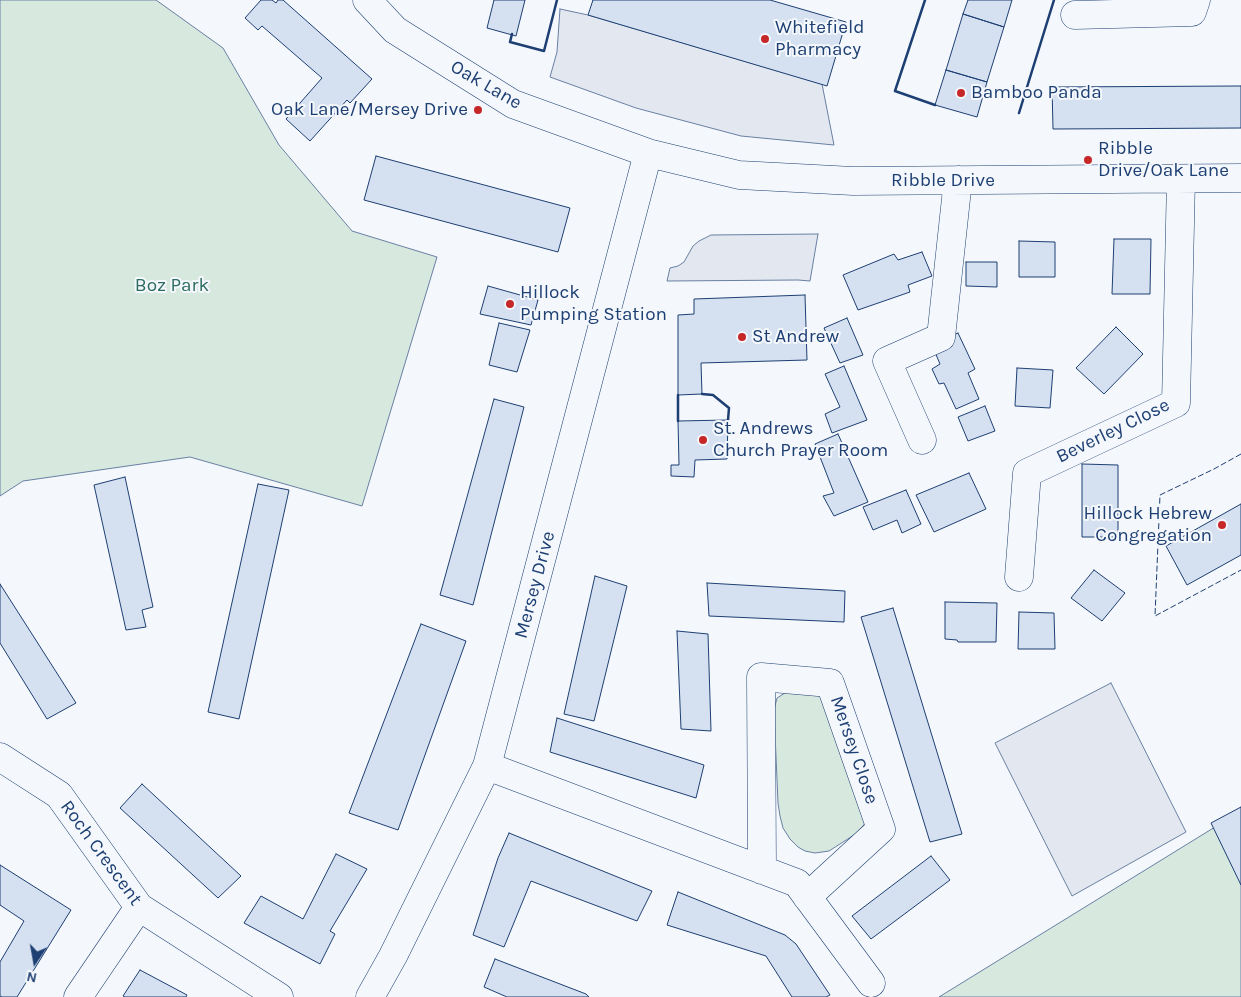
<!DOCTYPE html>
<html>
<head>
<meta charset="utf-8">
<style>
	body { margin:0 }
	#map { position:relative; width:1241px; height:997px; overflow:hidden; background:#f4f7fb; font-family:Karla,sans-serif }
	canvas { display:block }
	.north { position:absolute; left:10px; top:937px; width:50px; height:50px; -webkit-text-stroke:4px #f4f7fb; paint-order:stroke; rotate:192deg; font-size:14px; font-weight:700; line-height:20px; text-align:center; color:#1d3f73 }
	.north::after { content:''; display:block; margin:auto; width:18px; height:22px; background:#1d3f73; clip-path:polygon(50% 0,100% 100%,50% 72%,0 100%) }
</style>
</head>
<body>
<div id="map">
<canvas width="1241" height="997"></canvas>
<div class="north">N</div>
</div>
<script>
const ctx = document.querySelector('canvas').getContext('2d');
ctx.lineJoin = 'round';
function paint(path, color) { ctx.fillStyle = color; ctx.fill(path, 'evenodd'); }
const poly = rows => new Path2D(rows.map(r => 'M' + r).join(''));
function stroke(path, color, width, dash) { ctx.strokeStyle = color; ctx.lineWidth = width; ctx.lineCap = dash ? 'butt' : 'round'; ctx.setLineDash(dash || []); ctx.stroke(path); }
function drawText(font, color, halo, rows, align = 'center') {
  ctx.font = font + ' Karla,sans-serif'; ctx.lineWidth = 4; ctx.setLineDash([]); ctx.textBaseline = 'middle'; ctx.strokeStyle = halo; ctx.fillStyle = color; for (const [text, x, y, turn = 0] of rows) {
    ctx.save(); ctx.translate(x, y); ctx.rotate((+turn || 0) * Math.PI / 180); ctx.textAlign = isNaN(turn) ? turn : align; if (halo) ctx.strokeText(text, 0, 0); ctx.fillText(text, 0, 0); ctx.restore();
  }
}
const green = poly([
	[0,0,156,0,223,48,279,145,352,231,437,257,362,506,190,457,23,481,0,496,0,0],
	[788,691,823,694,868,819,863,826,854,835,829,851,815,853,805,851,798,847,790,839,783,828,780,816,778,803,774,710,777,698,788,691],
	[1241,811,1241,997,939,997,1241,811]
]);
paint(green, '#d7e8df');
stroke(green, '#687fa3', 1);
const parking = poly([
	[560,9,588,15,822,84,834,145,741,136,636,108,550,77,557,52,560,9],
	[818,234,810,281,798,280,667,281,670,268,678,266,684,262,693,246,699,241,711,235,818,234],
	[1111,683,1186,832,1072,896,995,743,1111,683]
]);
paint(parking, '#e3e8f0');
stroke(parking, '#687fa3', 1);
const building = poly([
	[261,0,272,0,276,3,278,0,283,0,372,79,350,103,347,100,310,141,286,119,322,78,262,26,258,30,245,18,261,0],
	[494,0,525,0,516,36,487,28,494,0],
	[593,0,770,0,846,22,827,86,588,15,593,0],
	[968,0,1012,0,1004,27,963,14,968,0],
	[963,14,1004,27,987,82,946,70,963,14],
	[946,70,987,82,977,117,935,105,946,70],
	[1241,86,1241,128,1053,129,1052,87,1241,86],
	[376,156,570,208,558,252,364,200,376,156],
	[1114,239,1151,239,1150,294,1112,294,1114,239],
	[1019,241,1055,242,1055,277,1019,277,1019,241],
	[922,252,932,276,908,285,910,292,858,310,843,275,894,254,898,260,922,252],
	[966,262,997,262,997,287,966,286,966,262],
	[488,286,538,300,531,325,480,314,488,286],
	[805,295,807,360,701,363,702,394,678,395,678,315,694,314,694,299,805,295],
	[847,318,863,355,840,363,824,328,847,318],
	[499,323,530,330,517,372,489,365,499,323],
	[1116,327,1143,354,1104,394,1076,368,1116,327],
	[958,333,975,369,968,373,979,399,956,409,944,383,939,384,932,369,940,364,932,345,958,333],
	[844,366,867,420,832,433,825,414,840,407,825,374,844,366],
	[1017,368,1053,370,1050,408,1015,406,1017,368],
	[494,399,524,407,473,605,440,595,494,399],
	[985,406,995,431,968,441,958,417,985,406],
	[728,420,727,459,695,460,694,477,671,476,671,465,679,465,678,421,728,420],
	[838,434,868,502,834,516,823,496,834,493,815,444,838,434],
	[1082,464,1118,465,1118,537,1082,537,1082,464],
	[969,473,986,509,934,532,916,495,969,473],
	[125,477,153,607,142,610,146,627,126,630,94,485,125,477],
	[258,484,289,490,239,719,208,712,258,484],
	[906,490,921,524,902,533,897,520,873,530,863,507,906,490],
	[1241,504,1241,555,1187,585,1166,546,1241,504],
	[1094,570,1125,593,1102,621,1071,598,1094,570],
	[595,576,627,586,594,721,564,714,595,576],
	[707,583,845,591,844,622,709,616,707,583],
	[0,584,76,703,47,719,0,643,0,584],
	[945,602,997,603,996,642,958,642,957,640,945,639,945,602],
	[893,608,962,834,930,842,861,617,893,608],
	[1019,612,1054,613,1055,649,1018,649,1019,612],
	[421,624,466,641,398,830,349,813,421,624],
	[677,631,708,634,711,731,681,729,677,631],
	[557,718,704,765,696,798,550,752,557,718],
	[142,784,241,876,218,898,120,808,142,784],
	[1241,807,1241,885,1211,823,1241,807],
	[509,833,652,891,637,921,531,881,504,947,473,935,498,858,509,833],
	[336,854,367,869,330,931,335,934,320,964,244,923,261,896,303,919,336,854],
	[931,856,950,880,871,939,852,916,931,856],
	[0,865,71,910,17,997,2,997,0,996,0,962,24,921,0,905,0,865],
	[678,892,785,935,796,944,830,995,826,997,792,997,766,956,667,925,678,892],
	[495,959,586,994,589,997,507,997,484,987,495,959],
	[140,970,187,995,186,997,125,997,123,996,140,970]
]);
paint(building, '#d5e0f0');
stroke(building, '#1d3f73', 1);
const minor = poly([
	[367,0,395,30,513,104,648,153,739,175,853,181,1241,178],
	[1075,15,1192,12,1196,0],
	[922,440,887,361,941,337,958,180],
	[1019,577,1027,473,1176,403,1181,179],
	[0,757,59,795,139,907,279,997],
	[487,766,797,883,871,983],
	[762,870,761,677,830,683,881,829,807,897],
	[78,997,139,907],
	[370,997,393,956,487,766,648,153]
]);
stroke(minor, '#1d3f73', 29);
stroke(minor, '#f4f7fb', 28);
stroke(poly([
	[1241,454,1214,469,1160,495,1155,616,1241,570]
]), '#1d3f73', 1, [6, 2.5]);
stroke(poly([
	[925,0,895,91,935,105],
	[512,34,510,42,544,51,557,0],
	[1019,113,1054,0],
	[702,394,713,395,729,408,728,420],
	[678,395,678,421]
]), '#1d3f73', 2.5);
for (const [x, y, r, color] of [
	[765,39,5,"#c62828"],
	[961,93,5,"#c62828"],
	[478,110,5,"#c62828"],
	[1088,160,5,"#c62828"],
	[510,304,5,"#c62828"],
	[742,337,5,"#c62828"],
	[703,440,5,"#c62828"],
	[1222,525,5,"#c62828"]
]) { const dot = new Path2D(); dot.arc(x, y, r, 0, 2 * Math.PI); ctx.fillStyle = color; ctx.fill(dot); stroke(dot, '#f4f7fb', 2); }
drawText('19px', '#1d3f73', '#f4f7fb', [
	["Whitefield",775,28],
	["Pharmacy",775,50],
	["Bamboo Panda",971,93],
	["Oak Lane/Mersey Drive",468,110,"right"],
	["Ribble",1098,149],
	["Drive/Oak Lane",1098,171],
	["Hillock",520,293],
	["Pumping Station",520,315],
	["St Andrew",752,337],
	["St. Andrews",713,429],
	["Church Prayer Room",713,451],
	["Hillock Hebrew",1212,514,"right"],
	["Congregation",1212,536,"right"]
], 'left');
drawText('19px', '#1d3f73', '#f4f7fb', [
	["Oak Lane",486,85,30],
	["Ribble Drive",943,181],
	["Beverley Close",1113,431,-26],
	["Mersey Drive",535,585,-75],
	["Mersey Close",854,750,71],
	["Roch Crescent",101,853,54]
]);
drawText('19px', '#2c6c60', '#f4f7fb', [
	["Boz Park",172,286]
]);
</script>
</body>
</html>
